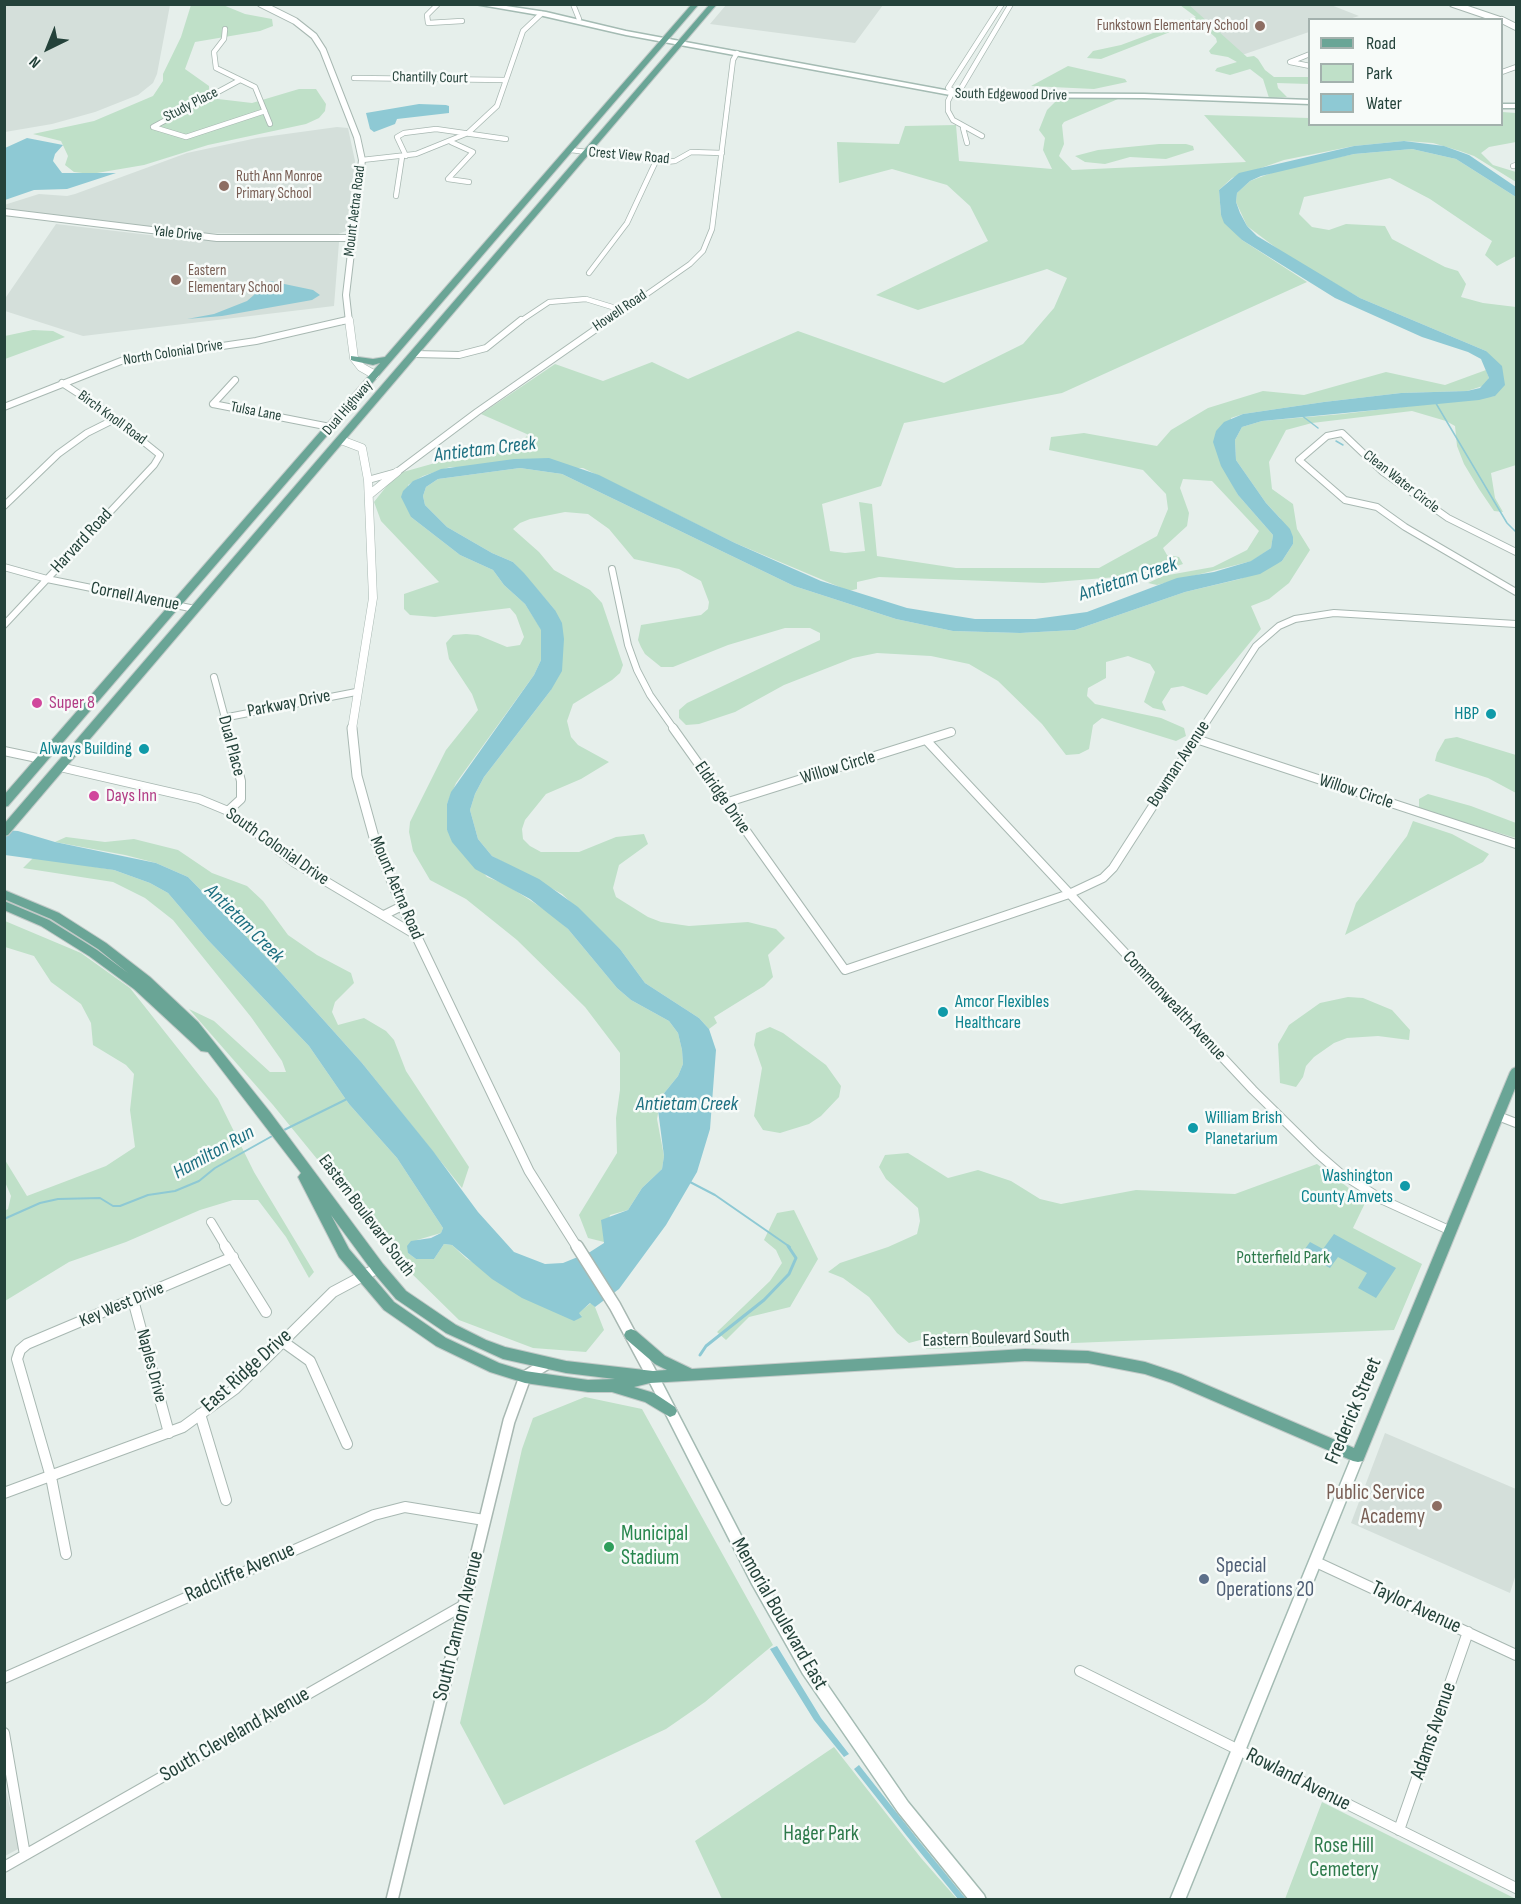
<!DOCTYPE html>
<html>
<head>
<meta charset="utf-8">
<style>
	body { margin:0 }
	#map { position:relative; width:1521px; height:1904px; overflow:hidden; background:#e6efeb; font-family:"Sofia Sans Condensed",sans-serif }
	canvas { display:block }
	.frame { position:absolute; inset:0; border:6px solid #24423a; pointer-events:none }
	.legend { position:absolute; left:1308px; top:18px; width:195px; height:108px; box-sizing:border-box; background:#f7fbf9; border:2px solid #a3b1ad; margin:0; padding:8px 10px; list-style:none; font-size:18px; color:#24423a }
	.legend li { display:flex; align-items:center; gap:12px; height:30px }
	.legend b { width:30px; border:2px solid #a3b1ad }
	.north { position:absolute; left:18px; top:18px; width:60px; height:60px; -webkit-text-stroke:4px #f7fbf9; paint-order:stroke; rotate:223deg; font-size:16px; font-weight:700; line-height:24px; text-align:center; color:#24423a }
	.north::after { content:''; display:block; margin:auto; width:21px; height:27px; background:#24423a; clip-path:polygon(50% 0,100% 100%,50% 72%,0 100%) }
</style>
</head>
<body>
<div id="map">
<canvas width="1521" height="1904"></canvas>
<div class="frame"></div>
<ul class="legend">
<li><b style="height:8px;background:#6aa596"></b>Road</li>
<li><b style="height:16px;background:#bfe0c8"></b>Park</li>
<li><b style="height:16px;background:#8ec9d4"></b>Water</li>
</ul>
<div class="north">N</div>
</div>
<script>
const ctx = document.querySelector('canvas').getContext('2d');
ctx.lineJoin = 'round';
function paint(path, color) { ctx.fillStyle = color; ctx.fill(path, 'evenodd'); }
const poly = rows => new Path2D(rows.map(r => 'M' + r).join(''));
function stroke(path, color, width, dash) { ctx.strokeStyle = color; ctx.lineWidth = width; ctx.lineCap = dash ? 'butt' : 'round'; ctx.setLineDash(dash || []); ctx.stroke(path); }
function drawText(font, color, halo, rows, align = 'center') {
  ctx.font = font + ' "Sofia Sans Condensed",sans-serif'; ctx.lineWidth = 5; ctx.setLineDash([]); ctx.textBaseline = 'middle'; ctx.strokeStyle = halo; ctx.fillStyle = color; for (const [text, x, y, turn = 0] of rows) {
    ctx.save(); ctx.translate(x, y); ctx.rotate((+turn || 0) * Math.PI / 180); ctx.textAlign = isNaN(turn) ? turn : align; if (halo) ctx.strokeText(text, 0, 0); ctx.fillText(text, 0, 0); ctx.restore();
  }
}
paint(poly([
	[4,5,170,5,157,74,153,83,138,95,95,112,52,124,5,132],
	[726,5,726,4,883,5,855,43,710,24],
	[1187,5,1331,5,1359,16,1349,19,1310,20,1309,32,1242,55],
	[337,127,348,128,355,161,346,231,336,235,200,233,5,209,4,205,39,194,67,196,75,194,187,153,257,138],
	[56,224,192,240,339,242,334,306,83,336,5,311,4,300],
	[1385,1433,1516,1489,1516,1574,1510,1593,1351,1523],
	[4,1783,20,1848,5,1856,4,1856]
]), '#d4dfda');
paint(poly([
	[191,5,223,5,245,14,272,19,273,26,260,31,195,42,185,69,209,86,209,93,218,99,252,103,299,89,316,89,326,104,325,111,319,118,306,124,208,145,144,165,91,174,74,172,65,165,68,156,61,141,33,134,94,121,153,96,163,81,163,74,181,37],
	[1180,5,1189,5,1247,57,1254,56,1258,59,1265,70,1274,77,1309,77,1309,84,1277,83,1278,88,1287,97,1269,98,1263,79,1250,69,1230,75,1215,71,1217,68,1237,62,1228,57,1211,54,1209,51,1217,42,1216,38,1202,25,1193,23,1101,59,1087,58,1093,51,1121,45,1196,17],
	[1068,66,1125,79,1127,82,1094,89,1031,86],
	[1102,97,1195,100,1118,99,1064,122,1062,125,1064,144,1059,156,1072,170,1246,162,1204,115,1309,118,1310,124,1502,124,1502,112,1516,113,1516,142,1489,147,1481,153,1493,165,1516,172,1516,182,1474,156,1460,151,1433,143,1404,141,1354,146,1284,160,1232,178,1219,190,1221,215,1242,240,1307,282,1062,393,904,423,881,486,822,504,830,551,845,553,865,551,859,502,872,504,877,556,956,568,1099,568,1157,536,1168,509,1166,494,1143,470,1049,450,1051,437,1084,433,1157,446,1171,430,1208,408,1263,391,1304,395,1386,372,1445,385,1486,370,1489,378,1486,385,1467,391,1401,393,1324,402,1243,414,1231,418,1232,483,1238,495,1273,535,1271,548,1252,561,1157,585,1148,583,1163,576,1213,567,1247,550,1259,531,1212,481,1183,479,1180,488,1189,513,1187,526,1163,548,1167,555,1179,557,1183,564,1153,574,1043,583,879,577,857,582,857,589,849,591,735,543,583,468,450,467,423,476,408,485,411,517,460,555,493,570,504,585,525,604,541,629,541,660,534,675,456,783,447,804,447,830,487,877,505,884,550,913,568,929,617,988,631,1000,669,1021,678,1033,682,1050,683,1064,678,1076,661,1097,657,1119,664,1156,662,1169,642,1188,628,1210,610,1215,604,1242,588,1238,579,1215,617,1153,616,1118,620,1090,620,1053,585,1007,517,940,466,899,430,880,413,851,409,832,410,822,446,750,478,710,472,694,449,659,446,643,453,635,466,634,478,635,507,647,520,645,524,637,516,615,510,608,435,617,410,615,404,609,404,594,439,582,381,521,374,502,389,483,403,472,478,451,501,452,529,435,481,414,555,364,603,381,652,362,688,379,798,331,944,383,1023,344,1054,308,1067,278,1047,269,918,310,876,295,988,241,970,206,947,185,892,169,839,183,837,142,899,144,905,126,956,125,959,161,1052,169,1043,150,1045,138,1039,130,1047,110,1058,99],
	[1159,144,1186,144,1193,146,1194,150,1166,159,1130,157,1105,164,1085,162,1075,156,1098,150],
	[1412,149,1456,159,1516,197,1516,256,1497,266,1485,255,1492,241,1430,199,1390,178,1304,197,1299,214,1312,227,1329,230,1346,224,1385,226,1392,239,1445,267,1458,271,1466,284,1461,297,1483,303,1516,307,1516,465,1491,473,1495,498,1503,512,1494,511,1479,489,1464,464,1457,446,1455,426,1446,421,1412,411,1312,423,1286,430,1269,462,1272,489,1293,504,1297,529,1310,550,1289,583,1269,599,1251,606,1261,629,1207,695,1183,686,1171,688,1162,702,1166,711,1153,708,1144,702,1155,672,1150,664,1128,656,1106,662,1106,678,1088,688,1087,696,1095,704,1161,718,1184,728,1186,736,1176,741,1102,718,1093,725,1089,749,1079,754,1066,755,1042,724,998,681,969,664,931,656,877,653,853,658,784,685,735,712,699,724,686,725,679,718,679,710,687,703,820,640,820,633,810,628,785,628,728,645,673,667,661,667,645,654,641,647,638,640,641,625,701,615,708,609,709,602,701,581,679,569,634,559,609,529,588,514,565,512,530,519,520,523,513,529,539,552,554,570,590,590,602,603,623,665,620,673,612,680,573,704,567,721,571,737,578,745,609,762,581,779,546,794,525,820,522,829,523,839,530,846,541,852,579,852,616,837,644,834,648,844,619,865,613,888,616,897,648,917,661,922,689,926,748,922,776,929,785,938,768,955,773,977,764,986,714,1017,717,1023,709,1029,699,1018,645,983,620,949,562,894,492,856,478,839,470,810,475,794,484,777,551,690,555,610,513,562,492,553,447,527,425,505,423,496,426,487,438,479,520,468,562,474,794,586,896,619,953,631,1020,633,1075,630,1185,592,1240,579,1282,561,1293,544,1280,518,1266,503,1236,460,1235,440,1242,427,1262,421,1342,414,1495,396,1486,351,1360,298,1287,256,1247,226,1236,202,1237,193,1250,181,1282,169,1354,154],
	[33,330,53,331,65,337,5,359,5,336],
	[1457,737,1516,755,1516,793,1488,778,1435,761,1437,753,1445,739],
	[1428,794,1471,806,1516,823,1516,838,1419,809,1419,799],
	[1413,821,1452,834,1489,854,1483,862,1345,935,1356,903,1407,836],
	[66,837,105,842,134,839,178,850,212,873,247,886,263,901,288,935,317,955,351,973,354,983,335,1002,332,1012,338,1025,364,1018,386,1031,394,1040,406,1071,469,1167,462,1188,362,1063,277,968,188,877,156,863,125,855,55,842],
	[34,857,114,870,150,883,168,893,208,940,309,1046,349,1104,397,1158,443,1228,441,1233,417,1240,408,1253,416,1259,434,1259,444,1244,452,1245,467,1259,582,1316,578,1313,591,1303,595,1307,604,1330,586,1352,533,1348,459,1320,406,1268,273,1105,189,1009,214,1021,270,1072,286,1072,282,1061,251,1017,173,920,145,898,113,882,23,868],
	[5,921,81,953,130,988,218,1099,254,1172,314,1272,309,1278,286,1237,258,1200,233,1200,200,1210,126,1242,69,1262,5,1301,4,1211,8,1209,11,1196,5,1182,5,1160,27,1196,106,1166,135,1147,130,1110,134,1074,126,1065,93,1045,91,1023,81,1004,51,982,34,956,5,947],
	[1348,997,1363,998,1392,1010,1410,1030,1409,1040,1378,1036,1347,1038,1334,1043,1314,1057,1306,1066,1303,1077,1296,1087,1280,1083,1278,1044,1289,1025,1320,1003],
	[770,1027,783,1033,826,1065,841,1086,839,1097,821,1116,809,1124,780,1133,763,1130,754,1116,762,1068,754,1045,756,1033],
	[908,1153,948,1178,978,1170,1011,1181,1040,1199,1061,1204,1136,1190,1235,1194,1317,1164,1366,1201,1353,1228,1422,1264,1394,1330,926,1349,924,1339,909,1343,897,1333,869,1297,843,1278,828,1272,840,1263,888,1247,917,1234,920,1221,918,1208,886,1179,879,1167,885,1155],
	[794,1210,818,1259,790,1307,749,1317,726,1340,717,1332,770,1281,782,1263,776,1250,764,1240,777,1213],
	[585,1397,642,1409,773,1645,705,1702,666,1729,504,1805,460,1723,522,1449,533,1418],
	[834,1747,921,1858,957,1899,722,1899,695,1841],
	[1322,1802,1516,1899,1285,1899]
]), '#bfe0c8');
paint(poly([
	[419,104,446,105,449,106,449,113,397,119,395,124,374,132,370,129,366,113],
	[27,138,63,145,55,154,53,161,62,173,116,173,67,189,34,190,5,200,5,148],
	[1404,141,1444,146,1469,155,1516,187,1516,197,1456,159,1412,149,1354,154,1261,176,1250,181,1237,193,1236,202,1240,213,1247,226,1257,236,1360,298,1486,351,1502,366,1505,385,1495,396,1479,400,1262,421,1242,427,1235,440,1236,460,1266,503,1290,529,1293,537,1293,544,1282,561,1260,574,1185,592,1075,630,1020,633,953,631,896,619,794,586,562,474,520,468,438,479,426,487,423,496,425,505,447,527,492,553,513,562,524,573,555,610,562,623,564,639,562,671,551,690,484,777,475,794,470,810,478,839,492,856,539,879,578,907,620,949,645,983,699,1018,709,1029,716,1050,710,1129,697,1172,666,1225,619,1289,595,1307,590,1303,579,1313,582,1317,574,1321,522,1298,492,1279,452,1245,444,1244,434,1259,416,1259,408,1253,407,1246,411,1241,431,1238,441,1233,443,1228,397,1158,349,1104,309,1046,208,940,168,893,150,883,114,870,5,855,4,830,18,831,55,842,156,863,188,877,277,968,362,1063,433,1151,478,1212,514,1252,545,1264,563,1263,590,1252,604,1243,601,1220,628,1210,642,1188,662,1169,664,1156,658,1110,661,1097,678,1076,683,1064,682,1050,678,1033,669,1021,631,1000,617,988,568,929,530,899,475,869,452,842,447,830,447,804,451,792,534,675,541,660,541,630,525,604,504,585,493,570,460,555,411,517,401,497,403,491,413,481,441,469,514,459,549,458,599,475,735,543,821,581,907,608,975,619,1035,619,1087,612,1177,578,1214,572,1251,561,1271,548,1273,535,1238,495,1221,466,1213,442,1216,431,1224,422,1243,414,1324,402,1401,393,1467,391,1480,388,1489,378,1481,359,1468,352,1422,337,1335,298,1242,240,1224,223,1221,215,1219,190,1239,173,1354,146],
	[270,281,313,290,320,295,312,300,222,316,187,319,214,314,247,301],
	[1334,1234,1396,1268,1376,1298,1358,1288,1367,1273,1338,1257,1330,1268,1302,1253,1310,1242,1323,1249],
	[777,1646,821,1718,849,1754,844,1757,814,1720,770,1649],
	[859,1765,919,1841,966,1899,958,1899,906,1835,854,1769]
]), '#8ec9d4');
stroke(poly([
	[1434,400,1507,523,1516,532],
	[1301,415,1318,428],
	[1336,441,1343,445]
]), '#8ec9d4', 1.5);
stroke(poly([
	[282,1131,347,1099],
	[690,1182,715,1195,790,1247],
	[4,1219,40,1203,58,1199,100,1198,113,1206,120,1206,148,1195,175,1191,199,1181,215,1168,274,1135]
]), '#8ec9d4', 2);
stroke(poly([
	[700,1355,706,1346,764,1300,789,1274,796,1258,788,1246]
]), '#8ec9d4', 3);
const minorFar3 = poly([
	[438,4,427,15,428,23,462,21],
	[573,4,579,19],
	[225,29,224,39,214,52,216,68,255,87,270,124],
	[1310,54,1290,62,1310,66],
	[1502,72,1516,67],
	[354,78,506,80],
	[240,80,153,127,186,137,265,111],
	[953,91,948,88,1002,4],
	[963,128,967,143],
	[982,136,953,120,948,111,948,101,953,91,960,90,1011,4],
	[451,142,473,152,448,179,469,182],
	[571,150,665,162,675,161,691,152,722,153],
	[406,156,397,137,404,133,436,129,506,139],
	[362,160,416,154,468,133,497,106,523,31,541,14],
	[1513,166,1516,165],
	[396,196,402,157],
	[589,273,627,223,656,161],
	[341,322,348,320],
	[519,322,549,302,586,299,622,310],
	[607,322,690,264,703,251,712,229,733,60,737,53]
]);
const minorFar2 = poly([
	[415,354,459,355,486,348,521,320],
	[213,404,330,427],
	[213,404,235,380],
	[4,407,121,361,256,341,347,320],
	[368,480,397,472,477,412,609,320],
	[4,506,58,454,87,433,115,419],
	[1516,552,1448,518,1383,472,1342,433,1327,436,1299,460,1345,500,1377,507,1405,527,1516,592],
	[4,567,47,579,195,609],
	[612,569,628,645,637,670,650,695,674,729],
	[4,625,154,465,160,455,104,410,62,383],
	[214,677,228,729],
	[223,718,356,692],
	[1202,729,1256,646,1279,626,1295,619,1334,613,1516,624]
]);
const minorFar1 = poly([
	[227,728,241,781,241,799,228,811],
	[673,728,845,970,1069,894,1103,878,1113,868,1203,728],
	[1196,739,1516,844],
	[927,741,1253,1090,1317,1153,1340,1173,1383,1200,1451,1231],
	[4,751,42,759],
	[60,767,199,799,228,811,295,863,416,935],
	[725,803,951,732],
	[384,915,402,906],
	[1498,1116,1516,1123],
	[211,1222,226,1247]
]);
const minor = poly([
	[225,1246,266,1312],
	[133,1300,169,1433],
	[282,1341,310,1361,347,1444],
	[200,1414,226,1500],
	[4,1493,183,1427,235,1389,333,1292,378,1268],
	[66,1554,51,1477,17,1359,20,1350,27,1344,233,1257],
	[1316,1562,1516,1655],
	[1080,1671,1516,1888],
	[4,1678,374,1515,405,1507,484,1520],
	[4,1733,25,1855],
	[1399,1830,1468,1632],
	[4,1867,464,1605]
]);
const tertiaryFar3 = poly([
	[261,4,295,21,314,36,323,50,357,137,362,160,346,295,349,322],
	[1453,4,1500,20],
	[1502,20,1516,27],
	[4,212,217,238,353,238]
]);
const tertiaryFar2 = poly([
	[349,320,354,358,361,367,375,375],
	[341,440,362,448,368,480,373,598,352,729],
	[369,495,397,472]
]);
const tertiaryFar1 = poly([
	[352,728,357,776,375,841,402,906,529,1171,577,1247]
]);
const tertiary = poly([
	[577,1246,615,1306,653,1377],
	[392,1900,509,1421,525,1377,546,1364]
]);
const secondary = poly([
	[475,4,493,4,546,12,626,31,961,93,1144,94,1310,100,1310,104,1144,98,961,97,626,35,539,15,475,4],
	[1502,104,1516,104,1516,108,1502,108,1502,104],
	[653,1372,657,1373,762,1576,813,1664,908,1802,984,1895,986,1900,969,1900,898,1812,803,1674,752,1584,649,1381,647,1377,649,1373,653,1372],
	[1358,1450,1363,1452,1364,1456,1185,1900,1170,1900,1352,1456,1353,1452,1358,1450]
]);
const primary = poly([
	[692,4,699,4,8,806,4,807,4,795,380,363,373,365,354,361,351,360,351,356,373,359,385,357,692,4],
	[710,4,717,4,8,835,4,836,4,824,710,4],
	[4,890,59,913,106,943,150,977,198,1022,270,1112,383,1264,406,1291,456,1325,486,1340,505,1347,566,1361,653,1371,667,1370,655,1364,626,1339,624,1335,626,1331,631,1329,636,1331,665,1356,692,1369,1025,1349,1088,1351,1145,1362,1181,1374,1354,1448,1510,1072,1512,1069,1516,1067,1516,1086,1363,1461,1358,1462,1353,1461,1172,1383,1145,1374,1088,1363,1025,1361,650,1383,634,1387,654,1393,675,1407,677,1411,675,1415,670,1417,645,1402,612,1392,588,1392,525,1383,490,1372,436,1346,384,1310,339,1257,298,1177,301,1173,208,1052,201,1051,134,989,89,956,41,926,4,910,4,901,49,920,97,950,128,973,98,949,51,919,4,899,4,890],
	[331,1215,373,1272,396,1299,446,1333,503,1359,566,1373,615,1379,588,1380,525,1371,499,1363,446,1338,394,1302,349,1249,331,1215]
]);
stroke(minorFar3, '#a8b8b2', 6);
stroke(minorFar2, '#a8b8b2', 8);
stroke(minorFar1, '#a8b8b2', 10);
stroke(minor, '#a8b8b2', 12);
stroke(tertiaryFar3, '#a8b8b2', 8);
stroke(tertiaryFar2, '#a8b8b2', 9);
stroke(tertiaryFar1, '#a8b8b2', 11);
stroke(tertiary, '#a8b8b2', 14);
stroke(secondary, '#a4bbb3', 3);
stroke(primary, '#c2cac8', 2);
stroke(minorFar3, '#fff', 4.5);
stroke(minorFar2, '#fff', 6);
stroke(minorFar1, '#fff', 8);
stroke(minor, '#fff', 10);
stroke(tertiaryFar3, '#fff', 6);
stroke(tertiaryFar2, '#fff', 8);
stroke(tertiaryFar1, '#fff', 9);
stroke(tertiary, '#fff', 11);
paint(secondary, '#fff');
paint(primary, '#6aa596');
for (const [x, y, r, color] of [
	[1260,26,6,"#8d6e63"],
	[224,186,6,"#8d6e63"],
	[176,280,6,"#8d6e63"],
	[37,703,6,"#d1479c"],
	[1491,714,6,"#0f9aa8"],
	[144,749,6,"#0f9aa8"],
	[94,796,6,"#d1479c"],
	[943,1012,6,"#0f9aa8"],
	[1193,1128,6,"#0f9aa8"],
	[1405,1186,6,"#0f9aa8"],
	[1437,1506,6,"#8d6e63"],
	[609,1547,6,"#2e9e5b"],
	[1204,1579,6,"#5c6f8a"]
]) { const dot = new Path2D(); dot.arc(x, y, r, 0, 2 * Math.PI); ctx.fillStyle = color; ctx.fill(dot); stroke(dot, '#f7fbf9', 2); }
drawText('15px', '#785e54', '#f7fbf9', [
	["Funkstown Elementary School",1248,26,"right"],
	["Ruth Ann Monroe",236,177],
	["Primary School",236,194],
	["Eastern",188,271],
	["Elementary School",188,288]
], 'left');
drawText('15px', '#24423a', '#f7fbf9', [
	["Chantilly Court",430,78,1],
	["South Edgewood Drive",1011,95,1],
	["Study Place",191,105,-27],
	["Crest View Road",629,156,5],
	["Mount Aetna Road",355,211,-83],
	["Yale Drive",178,234,6],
	["Howell Road",620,311,-34],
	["North Colonial Drive",173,353,-9],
	["Dual Highway",348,408,-49],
	["Tulsa Lane",256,412,11],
	["Birch Knoll Road",112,418,36],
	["Clean Water Circle",1401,482,38]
]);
drawText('18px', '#24423a', '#f7fbf9', [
	["Harvard Road",82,541,-47],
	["Cornell Avenue",135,597,11],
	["Parkway Drive",289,704,-11],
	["Dual Place",231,746,75],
	["Bowman Avenue",1179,764,-57],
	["Willow Circle",838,768,-17],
	["Willow Circle",1356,792,18],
	["Eldridge Drive",722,798,55],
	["South Colonial Drive",277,847,35],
	["Mount Aetna Road",396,888,67],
	["Commonwealth Avenue",1174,1006,47],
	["Eastern Boulevard South",366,1216,53],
	["Key West Drive",122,1305,-23],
	["Eastern Boulevard South",996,1339,-2],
	["Naples Drive",151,1366,75]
]);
drawText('18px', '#b23c85', '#f7fbf9', [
	["Super 8",49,703],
	["Days Inn",106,796]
], 'left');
drawText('18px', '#0d838f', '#f7fbf9', [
	["HBP",1479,714],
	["Always Building",132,749],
	["Amcor Flexibles",955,1002,"left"],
	["Healthcare",955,1023,"left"],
	["William Brish",1205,1118,"left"],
	["Planetarium",1205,1139,"left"],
	["Washington",1393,1176],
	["County Amvets",1393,1197]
], 'right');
drawText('18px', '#2d7a4b', '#f7fbf9', [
	["Potterfield Park",1283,1258]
]);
drawText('italic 20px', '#1c6f80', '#f7fbf9', [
	["Antietam Creek",485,450,-7],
	["Antietam Creek",1128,580,-18],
	["Antietam Creek",244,924,45],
	["Antietam Creek",687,1105],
	["Hamilton Run",214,1153,-29]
]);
drawText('21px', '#24423a', '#f7fbf9', [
	["East Ridge Drive",247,1371,-42],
	["Frederick Street",1354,1411,-67],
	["Radcliffe Avenue",240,1573,-24],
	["Taylor Avenue",1416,1608,25],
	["Memorial Boulevard East",779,1614,60],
	["South Cannon Avenue",459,1626,-76],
	["Adams Avenue",1434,1731,-71],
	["South Cleveland Avenue",235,1735,-30],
	["Rowland Avenue",1298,1780,27]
]);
drawText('21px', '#785e54', '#f7fbf9', [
	["Public Service",1425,1494],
	["Academy",1425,1518]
], 'right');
drawText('21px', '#27864d', '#f7fbf9', [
	["Municipal",621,1535],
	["Stadium",621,1559]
], 'left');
drawText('21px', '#4e5e75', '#f7fbf9', [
	["Special",1216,1567],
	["Operations 20",1216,1591]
], 'left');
drawText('21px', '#2d7a4b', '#f7fbf9', [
	["Hager Park",821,1835],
	["Rose Hill",1344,1847],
	["Cemetery",1344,1871]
]);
</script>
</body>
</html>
